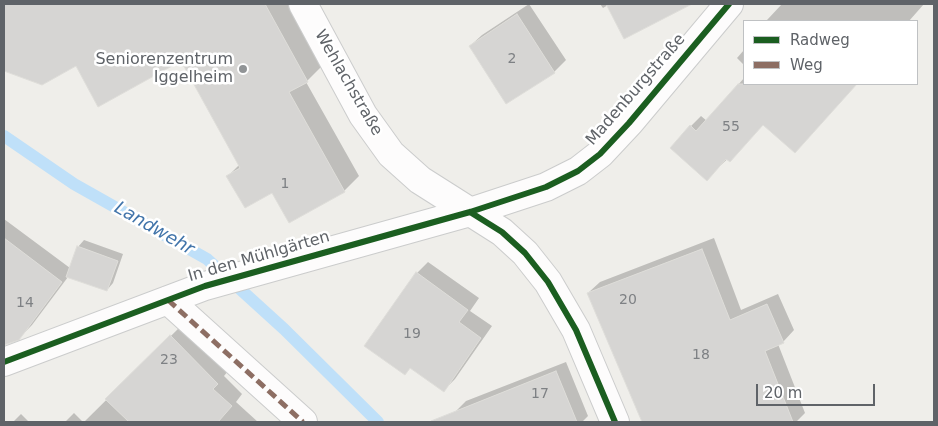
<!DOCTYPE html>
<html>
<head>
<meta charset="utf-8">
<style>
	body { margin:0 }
	#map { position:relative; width:938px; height:426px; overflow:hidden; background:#efeeea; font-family:"DejaVu Sans",sans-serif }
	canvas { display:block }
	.frame { position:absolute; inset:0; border:5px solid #5f6368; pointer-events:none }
	.legend { position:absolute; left:743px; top:20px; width:175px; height:65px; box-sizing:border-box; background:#fff; border:1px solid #bfc1c3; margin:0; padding:6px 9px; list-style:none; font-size:15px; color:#5f6368 }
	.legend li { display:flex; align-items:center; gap:10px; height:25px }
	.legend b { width:25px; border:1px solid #bfc1c3 }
	.scale { position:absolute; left:756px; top:384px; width:119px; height:22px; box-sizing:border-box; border:2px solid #5f6368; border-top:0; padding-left:6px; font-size:15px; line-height:18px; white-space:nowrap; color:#5f6368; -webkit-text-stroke:4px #fff; paint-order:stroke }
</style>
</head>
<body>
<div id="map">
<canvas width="938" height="426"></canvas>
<div class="frame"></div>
<ul class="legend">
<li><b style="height:6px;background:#1b5e20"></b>Radweg</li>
<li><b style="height:6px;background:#8d6e63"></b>Weg</li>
</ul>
<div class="scale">20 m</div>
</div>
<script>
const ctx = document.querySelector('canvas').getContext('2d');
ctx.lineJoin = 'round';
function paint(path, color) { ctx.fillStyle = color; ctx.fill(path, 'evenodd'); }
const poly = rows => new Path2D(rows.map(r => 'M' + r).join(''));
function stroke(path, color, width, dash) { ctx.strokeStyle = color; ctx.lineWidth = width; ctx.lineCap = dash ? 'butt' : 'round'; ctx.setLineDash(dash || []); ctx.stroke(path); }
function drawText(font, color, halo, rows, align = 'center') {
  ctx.font = font + ' "DejaVu Sans",sans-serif'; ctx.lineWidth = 5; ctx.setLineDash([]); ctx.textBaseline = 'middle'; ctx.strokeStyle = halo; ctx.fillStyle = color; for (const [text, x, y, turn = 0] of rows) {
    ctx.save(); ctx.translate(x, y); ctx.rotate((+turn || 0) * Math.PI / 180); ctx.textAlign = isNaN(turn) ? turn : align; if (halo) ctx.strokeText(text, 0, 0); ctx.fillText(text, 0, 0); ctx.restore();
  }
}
paint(poly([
	[4,4,288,4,322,66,306,82,359,176,344,191,273,191,228,176,239,165,182,60,76,64,42,83,4,70],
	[529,4,566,60,554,72,507,102,470,46,482,35],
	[600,4,681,4,673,13,608,5,603,8],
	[782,4,924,4,909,21,768,21,767,20],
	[744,50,744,65,737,58],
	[744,78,744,84,856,84,805,141,764,124,717,169,691,126,701,116,707,121],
	[4,219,70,268,78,247,84,240,123,254,113,283,107,290,68,277,32,325,21,336,4,323],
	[714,238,741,310,778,294,794,330,783,342,778,344,805,413,796,422,644,422,588,293,600,282],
	[428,262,479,298,470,311,492,326,455,379,444,390,411,367,405,374,417,273],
	[182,325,228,371,224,376,242,394,236,402,258,422,84,422],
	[566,362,588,416,582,422,460,422,456,411,466,401],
	[74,413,83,422,65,422],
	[21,414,29,422,13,422]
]), '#0003');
stroke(poly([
	[4,136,74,184,207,259,284,329,378,422]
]), '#bfe0f9', 12);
const building = poly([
	[4,4,265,4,308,82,289,92,345,192,289,223,272,193,245,208,226,176,240,168,181,61,98,107,76,66,42,85,4,71,4,4],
	[606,4,692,4,624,39,606,4],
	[517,14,555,73,506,104,469,46,517,14],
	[738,84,857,84,795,153,763,125,730,162,726,159,707,181,670,148,690,125,696,131,738,84],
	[4,238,62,282,19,340,4,345,4,238],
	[77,246,118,261,107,291,66,277,77,246],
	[702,249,730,320,767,304,784,343,765,351,793,422,642,422,587,293,702,249],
	[416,272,468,310,459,322,481,338,444,392,410,368,405,375,364,346,416,272],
	[170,335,218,384,213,389,232,406,218,422,129,422,105,399,170,335],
	[556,371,577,422,431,422,431,421,556,371]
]);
paint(building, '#d6d5d3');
stroke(building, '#deddd9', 1);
const minor = poly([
	[303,4,363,115,391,154,420,180,502,232,525,253,548,282,576,330,615,422],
	[168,300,303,422],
	[4,362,205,286,470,212,546,187,578,171,600,154,629,123,729,4]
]);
stroke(minor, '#cbcccc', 30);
stroke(minor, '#fdfcfc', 28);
stroke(poly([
	[168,300,303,422]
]), '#8d6e63', 5, [10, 5]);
stroke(poly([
	[470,212,502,232,525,253,548,282,576,330,615,422],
	[4,362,205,286,470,212,546,187,578,171,600,154,629,123,729,4]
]), '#1b5e20', 6);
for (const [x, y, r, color] of [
	[243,69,5,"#919496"]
]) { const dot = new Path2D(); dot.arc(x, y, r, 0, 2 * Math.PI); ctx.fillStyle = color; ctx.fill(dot); stroke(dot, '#fff', 2); }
drawText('14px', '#7e8184', null, [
	["2",512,59],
	["55",731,127],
	["1",285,184],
	["20",628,300],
	["14",25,303],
	["19",412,334],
	["18",701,355],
	["23",169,360],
	["17",540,394]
]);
drawText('16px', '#5f6368', '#fff', [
	["Seniorenzentrum",233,60],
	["Iggelheim",233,78]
], 'right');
drawText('16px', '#5f6368', '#fff', [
	["Wehlachstraße",348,83,60],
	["Madenburgstraße",636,90,-49],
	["In den Mühlgärten",259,257,-16]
]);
drawText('italic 18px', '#4174aa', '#fff', [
	["Landwehr",154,229,30]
]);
</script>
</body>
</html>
